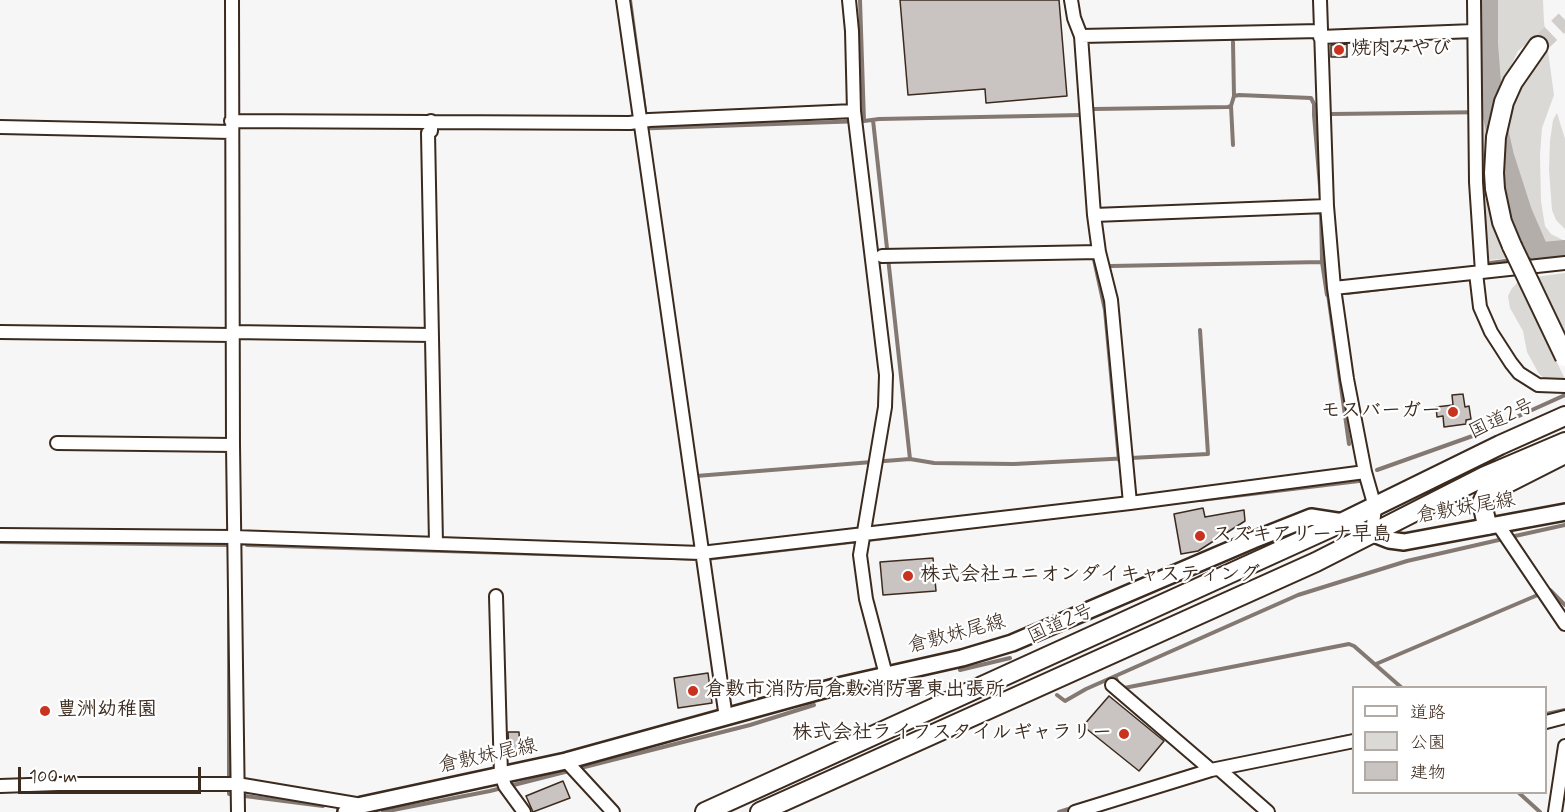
<!DOCTYPE html>
<html>
<head>
<meta charset="utf-8">
<style>
	body { margin:0 }
	#map { position:relative; width:1565px; height:812px; overflow:hidden; background:#f7f6f6; font-family:Mynerve,"Klee One",sans-serif }
	canvas { display:block }
	.legend { position:absolute; left:1352px; top:686px; width:195px; height:108px; box-sizing:border-box; background:#fff; border:2px solid #b1aaa5; margin:0; padding:8px 10px; list-style:none; font-size:18px; color:#3b2a1e }
	.legend li { display:flex; align-items:center; gap:12px; height:30px }
	.legend b { width:30px; border:2px solid #b1aaa5 }
	.scale { position:absolute; left:18px; top:767px; width:183px; height:27px; box-sizing:border-box; border:3px solid #3b2a1e; border-top:0; padding-left:8px; font-size:18px; line-height:21px; white-space:nowrap; color:#3b2a1e; -webkit-text-stroke:4px #fff; paint-order:stroke }
</style>
</head>
<body>
<div id="map">
<canvas width="1565" height="812"></canvas>
<ul class="legend">
<li><b style="height:8px;background:#fff"></b>道路</li>
<li><b style="height:16px;background:#dbd9d6"></b>公園</li>
<li><b style="height:16px;background:#c9c3c1"></b>建物</li>
</ul>
<div class="scale">100 m</div>
</div>
<script>
const ctx = document.querySelector('canvas').getContext('2d');
ctx.lineJoin = 'round';
function paint(path, color) { ctx.fillStyle = color; ctx.fill(path, 'evenodd'); }
const poly = rows => new Path2D(rows.map(r => 'M' + r).join(''));
function stroke(path, color, width, dash) { ctx.strokeStyle = color; ctx.lineWidth = width; ctx.lineCap = dash ? 'butt' : 'round'; ctx.setLineDash(dash || []); ctx.stroke(path); }
function drawText(font, color, halo, rows, align = 'center') {
  ctx.font = font + ' Mynerve,"Klee One",sans-serif'; ctx.lineWidth = 4.5; ctx.setLineDash([]); ctx.textBaseline = 'middle'; ctx.strokeStyle = halo; ctx.fillStyle = color; for (const [text, x, y, turn = 0] of rows) {
    ctx.save(); ctx.translate(x, y); ctx.rotate((+turn || 0) * Math.PI / 180); ctx.textAlign = isNaN(turn) ? turn : align; if (halo) ctx.strokeText(text, 0, 0); ctx.fillText(text, 0, 0); ctx.restore();
  }
}
paint(poly([
	[1492,0,1543,0,1544,22,1554,95,1542,128,1540,155,1541,201,1545,226,1551,234,1565,241,1565,244,1544,244,1537,235,1509,149,1509,127,1514,100,1525,76,1545,50,1538,34,1518,51,1497,95],
	[1557,113,1565,139,1565,229,1556,220,1552,210,1549,170,1550,141,1553,120],
	[1482,116,1490,116,1490,120,1485,153,1487,195,1492,220,1508,258,1489,260,1482,173],
	[1565,273,1565,337,1536,277],
	[1518,282,1565,379,1565,381,1545,379,1539,374,1527,352,1523,331,1510,308,1508,296,1512,288]
]), '#dbd9d6');
stroke(poly([
	[630,0,646,118],
	[860,0,864,121],
	[1233,42,1234,96],
	[1231,106,1233,145],
	[1094,109,1228,107,1231,106,1234,96,1239,95,1311,98,1314,104,1314,115,1318,115],
	[1331,114,1493,112],
	[1314,115,1321,198],
	[873,120,910,459],
	[628,129,864,121,879,119,1082,115],
	[1321,208,1322,262],
	[1093,255,1105,310,1119,460],
	[1524,259,1537,257,1543,253],
	[1490,263,1513,260],
	[1111,266,1322,262,1327,295],
	[1347,293,1397,287],
	[1328,294,1349,444],
	[1377,470,1481,433,1565,395],
	[696,476,910,459,934,463,1014,464,1208,454,1200,330],
	[1201,500,1359,481],
	[1515,536,1565,525],
	[0,542,230,545],
	[247,545,706,559,919,534],
	[229,572,229,794,323,806],
	[1547,591,1550,590,1565,605],
	[1376,664,1540,594],
	[960,670,1010,658],
	[1115,676,1118,683,1124,688,1349,644,1354,646,1402,688],
	[1057,695,1065,701,1086,689,1298,595,1407,561,1503,539],
	[1546,714,1565,710],
	[1334,739,1354,735],
	[1518,792,1540,812],
	[383,812,490,791,750,725,814,705],
	[1059,812,1075,807]
]), '#847972', 4);
stroke(poly([
	[1487,0,1487,44,1492,108,1503,156,1521,212,1537,249,1543,253,1565,251]
]), '#b4aeaa', 22);
const building = poly([
	[900,0,1059,0,1067,96,986,103,985,89,908,95,900,0],
	[1347,44,1347,57,1331,57,1331,45,1347,44],
	[1463,394,1465,407,1469,406,1471,419,1466,420,1466,424,1444,427,1443,416,1437,417,1436,407,1453,405,1452,395,1463,394],
	[1203,508,1205,517,1244,510,1245,521,1198,551,1181,554,1174,514,1203,508],
	[933,558,936,591,883,595,880,562,933,558],
	[708,673,712,703,678,708,674,678,708,673],
	[1109,696,1164,741,1139,771,1083,726,1109,696],
	[508,732,519,732,520,752,509,752,508,732],
	[563,781,570,798,533,812,526,796,563,781]
]);
paint(building, '#c9c3c1');
stroke(building, '#3b2a1e', 1.5);
stroke(poly([
	[1538,46,1565,20]
]), '#d1cdcb', 18, [18, 9]);
const minor = poly([
	[232,0,233,445,238,812],
	[623,0,726,718],
	[1071,0,1074,18,1081,36,1094,215,1099,252,1111,300,1130,503],
	[1320,0,1327,206,1334,288,1347,379,1365,472,1375,507,1372,533],
	[1474,0,1476,182,1482,272],
	[1081,36,1320,31],
	[1320,37,1474,31],
	[854,111,886,375,885,407,860,555,866,599,886,675],
	[231,121,630,123,649,120,854,111,852,31,849,0],
	[431,121,431,131,428,133,436,543],
	[0,127,231,132],
	[1094,215,1327,206],
	[882,256,1099,252],
	[1476,273,1480,307,1491,332,1511,363,1519,373,1538,385,1565,386],
	[1334,288,1565,263],
	[0,332,232,335],
	[232,332,432,335],
	[57,443,233,445],
	[1499,526,1565,624],
	[0,535,234,537,701,553,1130,503,1365,472],
	[496,596,501,775,505,786,524,812],
	[1112,685,1211,770],
	[1546,722,1565,717],
	[566,761,613,812],
	[1219,769,1268,812],
	[0,786,58,784,237,784,362,805],
	[1075,812,1211,770,1354,741],
	[1555,812,1565,746]
]);
const major = poly([
	[346,812,362,805,566,761,838,686,962,658,1012,643,1253,540,1311,517,1343,522,1389,540,1404,542,1565,512]
]);
const highway = poly([
	[1512,246,1502,222,1495,189,1494,173,1496,137,1504,102,1513,82,1538,46],
	[1487,525,1482,503,1486,494,1565,454],
	[705,812,1343,522,1500,445,1565,416],
	[760,812,1316,562,1485,476,1565,442]
]);
stroke(minor, '#3b2a1e', 16);
stroke(major, '#3b2a1e', 20);
stroke(highway, '#3b2a1e', 22);
stroke(minor, '#fff', 12);
stroke(major, '#fff', 15);
stroke(highway, '#fff', 18);
const highwayBridge = poly([
	[1512,246,1565,357]
]);
stroke(highwayBridge, '#3b2a1e', 22, []);
stroke(highwayBridge, '#fff', 18);
for (const [x, y, r, color] of [
	[1339,50,6,"#c8321e"],
	[1453,412,6,"#c8321e"],
	[1200,536,6,"#c8321e"],
	[908,576,6,"#c8321e"],
	[693,691,6,"#c8321e"],
	[45,711,6,"#c8321e"],
	[1124,734,6,"#c8321e"]
]) { const dot = new Path2D(); dot.arc(x, y, r, 0, 2 * Math.PI); ctx.fillStyle = color; ctx.fill(dot); stroke(dot, '#fff', 2); }
drawText('bold 20px', '#3b2a1e', '#fff', [
	["焼肉みやび",1351,50],
	["モスバーガー",1441,412,"right"],
	["スズキアリーナ早島",1212,536],
	["株式会社ユニオンダイキャスティング",920,576],
	["倉敷市消防局倉敷消防署東出張所",705,691],
	["豊洲幼稚園",57,711],
	["株式会社ライフスタイルギャラリー",1112,734,"right"]
], 'left');
drawText('20px', '#3b2a1e', '#fff', [
	["国道2号",1502,420,-25],
	["倉敷妹尾線",1466,509,-10],
	["国道2号",1061,625,-24],
	["倉敷妹尾線",957,635,-15],
	["倉敷妹尾線",488,757,-12]
]);
</script>
</body>
</html>
